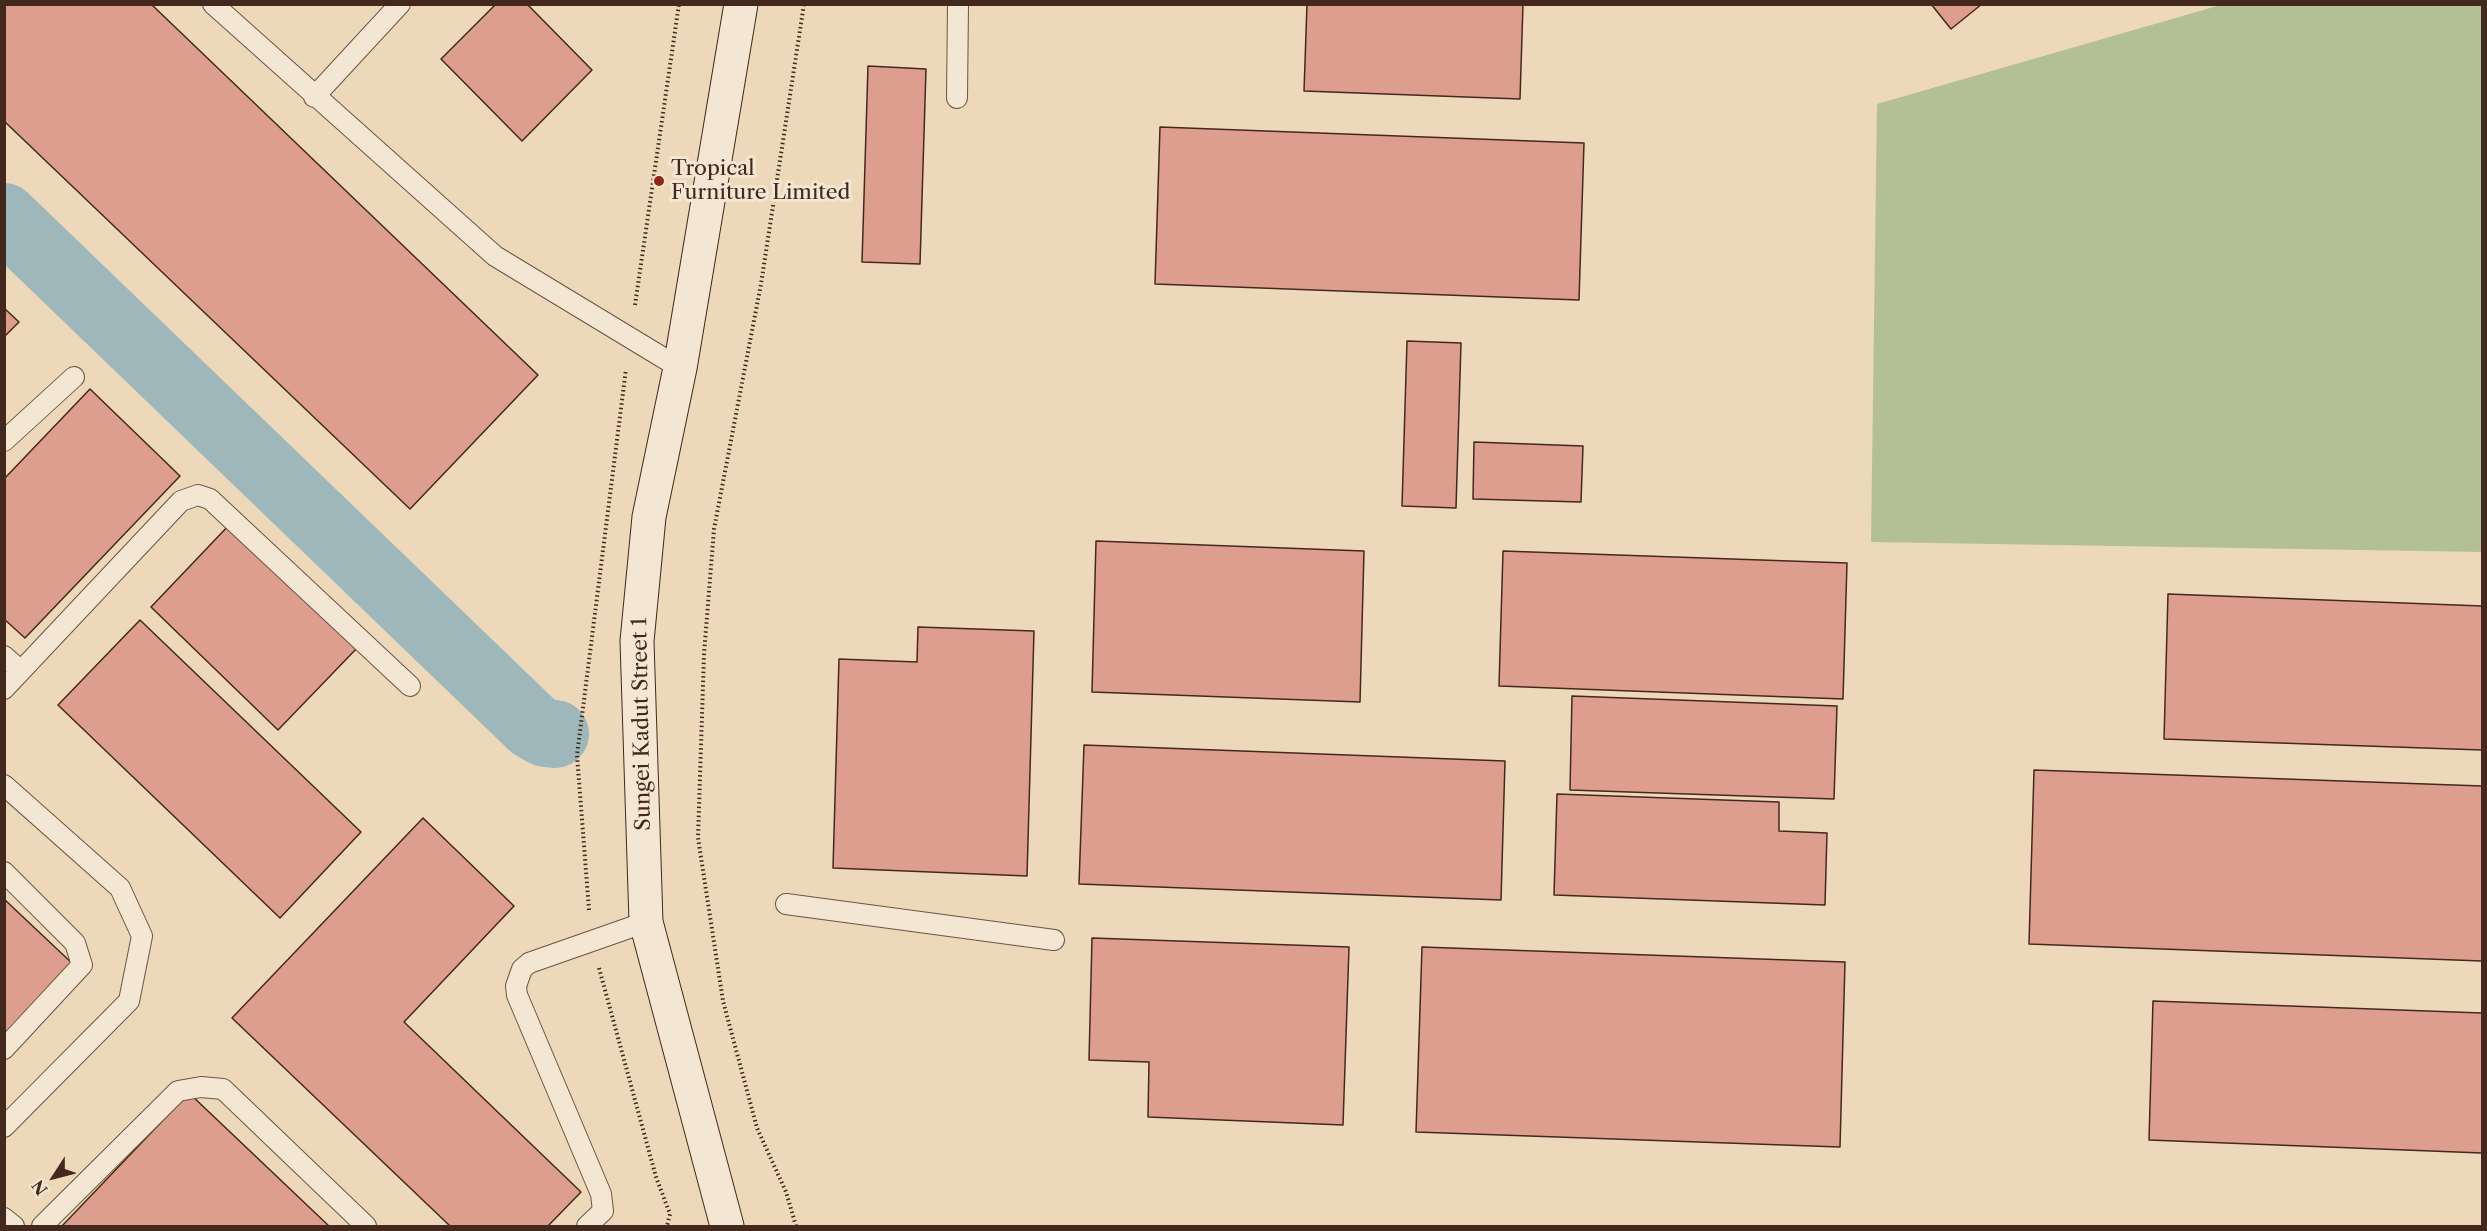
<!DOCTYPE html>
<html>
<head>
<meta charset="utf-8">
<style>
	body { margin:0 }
	#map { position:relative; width:2487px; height:1231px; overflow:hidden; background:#edd9b9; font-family:"Libre Caslon Text",serif }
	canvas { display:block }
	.frame { position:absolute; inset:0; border:6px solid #43281d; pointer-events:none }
	.north { position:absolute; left:24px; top:1147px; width:60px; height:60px; -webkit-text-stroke:4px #f3e6d2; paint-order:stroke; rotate:234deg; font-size:16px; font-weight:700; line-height:24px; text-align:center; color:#43281d }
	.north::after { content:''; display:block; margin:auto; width:21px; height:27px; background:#43281d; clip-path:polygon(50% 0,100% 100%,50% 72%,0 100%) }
</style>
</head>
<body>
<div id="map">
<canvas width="2487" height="1231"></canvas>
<div class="frame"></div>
<div class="north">N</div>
</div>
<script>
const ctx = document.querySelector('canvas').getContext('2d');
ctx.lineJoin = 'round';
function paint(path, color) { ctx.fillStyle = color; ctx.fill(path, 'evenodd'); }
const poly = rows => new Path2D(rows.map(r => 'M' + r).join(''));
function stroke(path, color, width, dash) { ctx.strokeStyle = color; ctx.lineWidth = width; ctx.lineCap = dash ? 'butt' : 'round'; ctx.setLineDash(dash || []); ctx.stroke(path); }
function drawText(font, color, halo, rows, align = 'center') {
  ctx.font = font + ' "Libre Caslon Text",serif'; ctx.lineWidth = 6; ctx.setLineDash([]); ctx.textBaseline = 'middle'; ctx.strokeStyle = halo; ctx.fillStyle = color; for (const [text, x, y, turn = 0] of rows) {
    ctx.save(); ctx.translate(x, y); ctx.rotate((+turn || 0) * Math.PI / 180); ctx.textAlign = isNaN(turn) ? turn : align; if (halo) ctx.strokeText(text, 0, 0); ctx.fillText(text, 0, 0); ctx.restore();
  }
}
paint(poly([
	[2224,4,2482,5,2482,552,1871,542,1877,104]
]), '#b3c094');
stroke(poly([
	[4,217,533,726,545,733,555,734]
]), '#9db7ba', 68);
const building = poly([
	[4,4,151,4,538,375,410,509,4,121,4,4],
	[496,4,527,4,592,70,522,141,441,59,496,4],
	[1307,4,1523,4,1520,99,1304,91,1307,4],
	[1931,4,1982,4,1951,29,1931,4],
	[868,66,926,69,920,264,862,262,868,66],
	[1160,127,1584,143,1579,300,1155,284,1160,127],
	[4,308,19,322,4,337,4,308],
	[1407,341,1461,343,1456,508,1402,506,1407,341],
	[90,389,180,476,25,638,4,619,4,479,90,389],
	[1474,442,1583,446,1581,502,1473,499,1474,442],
	[231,523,359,646,278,730,151,607,231,523],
	[1096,541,1364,551,1360,702,1092,692,1096,541],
	[1503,551,1847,563,1843,699,1499,686,1503,551],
	[2168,594,2482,606,2482,750,2164,739,2168,594],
	[140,620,361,832,280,918,58,705,140,620],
	[918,627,1034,631,1027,876,833,868,839,659,917,662,918,627],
	[1572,696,1837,706,1834,799,1570,790,1572,696],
	[1084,745,1505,761,1501,900,1079,884,1084,745],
	[2034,770,2482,786,2482,961,2029,944,2034,770],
	[1557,794,1779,802,1779,831,1827,833,1825,905,1554,895,1557,794],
	[423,818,514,906,404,1022,581,1192,548,1226,450,1226,232,1018,423,818],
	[4,899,75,966,4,1041,4,899],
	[1092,938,1349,947,1343,1125,1148,1117,1149,1062,1089,1060,1092,938],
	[1422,947,1845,962,1840,1147,1416,1132,1422,947],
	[2153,1001,2482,1013,2482,1153,2149,1140,2153,1001],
	[189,1093,329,1226,62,1226,189,1093]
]);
paint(building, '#de9e8d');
stroke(building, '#43281d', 1.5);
const lane = poly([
	[213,4,495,256,680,368],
	[314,97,400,4],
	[957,98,958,4],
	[4,441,74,377],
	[4,656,21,671],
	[4,689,181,501,198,495,210,499,410,686],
	[4,785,120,888,142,936,129,1001,4,1127],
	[4,872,75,943,82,965,4,1049],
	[786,904,1054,940],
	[4,1218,14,1226],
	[42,1226,178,1091,201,1087,223,1089,366,1226],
	[587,1226,603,1211,601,1194,517,995,516,986,522,969,529,963,646,922]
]);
const secondary = poly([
	[727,1226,646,922,637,641,649,517,680,368,741,4]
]);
stroke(lane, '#6e5444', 22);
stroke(secondary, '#43281d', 35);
stroke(poly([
	[635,305,679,4],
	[589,910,577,755,626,369],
	[599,968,656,1177,670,1214,667,1226],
	[796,1226,786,1192,757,1128,723,1001,698,838,704,654,714,529,761,284,804,4]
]), '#43281d', 4, [1.5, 3]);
stroke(lane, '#f3e6d2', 20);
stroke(secondary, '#f3e6d2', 33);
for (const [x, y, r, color] of [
	[659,181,6,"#8f2418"]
]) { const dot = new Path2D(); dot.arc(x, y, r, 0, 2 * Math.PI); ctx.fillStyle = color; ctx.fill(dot); stroke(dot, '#f3e6d2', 2); }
drawText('21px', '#43281d', '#f3e6d2', [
	["Tropical",671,169],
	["Furniture Limited",671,193]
], 'left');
drawText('21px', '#43281d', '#f3e6d2', [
	["Sungei Kadut Street 1",642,724,-91]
]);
</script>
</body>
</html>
